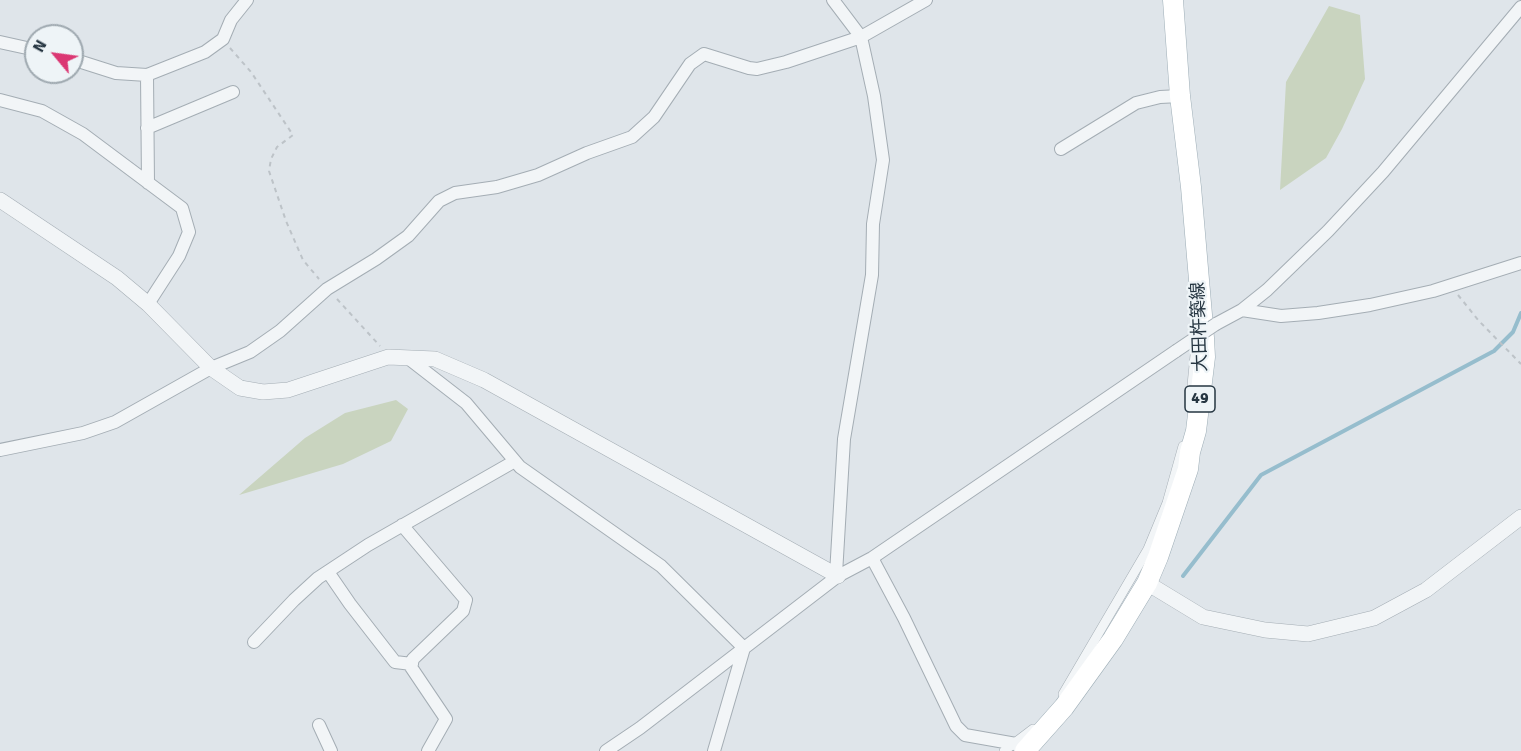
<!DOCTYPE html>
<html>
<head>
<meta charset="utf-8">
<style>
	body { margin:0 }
	#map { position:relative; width:1521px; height:751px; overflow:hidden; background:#dfe5ea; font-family:Signika,sans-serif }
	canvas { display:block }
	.north { position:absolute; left:24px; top:24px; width:60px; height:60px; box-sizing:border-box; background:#eef4f7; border:2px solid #9ea8af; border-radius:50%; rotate:299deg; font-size:16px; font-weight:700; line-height:24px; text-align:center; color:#263642 }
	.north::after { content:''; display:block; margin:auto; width:21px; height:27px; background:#db3773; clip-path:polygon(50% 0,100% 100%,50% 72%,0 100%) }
</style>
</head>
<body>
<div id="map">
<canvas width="1521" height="751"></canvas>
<div class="north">N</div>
</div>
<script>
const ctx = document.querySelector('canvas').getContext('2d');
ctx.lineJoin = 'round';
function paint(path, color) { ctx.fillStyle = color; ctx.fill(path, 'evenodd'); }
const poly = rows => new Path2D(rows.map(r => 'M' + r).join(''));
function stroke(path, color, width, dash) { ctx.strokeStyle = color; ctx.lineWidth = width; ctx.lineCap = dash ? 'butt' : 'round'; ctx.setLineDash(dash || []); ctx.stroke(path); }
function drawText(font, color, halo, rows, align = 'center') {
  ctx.font = font + ' Signika,"Noto Sans JP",sans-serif'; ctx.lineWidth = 4.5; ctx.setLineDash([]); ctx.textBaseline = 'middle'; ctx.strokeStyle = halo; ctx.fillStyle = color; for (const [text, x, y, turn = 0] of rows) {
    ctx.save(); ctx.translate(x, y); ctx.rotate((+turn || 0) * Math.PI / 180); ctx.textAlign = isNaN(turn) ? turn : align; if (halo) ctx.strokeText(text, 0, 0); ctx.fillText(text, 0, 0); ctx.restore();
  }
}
paint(poly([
	[1329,6,1360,15,1365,79,1342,129,1326,158,1280,190,1286,82],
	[396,400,408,409,391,441,343,464,239,495,305,438,345,413]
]), '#c9d4bf');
stroke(poly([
	[1183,576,1261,475,1494,351,1513,332,1521,313]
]), '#96bdcd', 4);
const pedestrian = poly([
	[1192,385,1196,345],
	[1063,694,1148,549,1167,503,1183,446],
	[1004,751,1033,729]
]);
const minor = poly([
	[833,0,861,37,874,96,883,160,873,224,872,275,844,439,836,574],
	[0,42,36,50],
	[72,59,116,73,147,75,205,52,223,39,231,20,247,0],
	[147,75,148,183],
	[0,100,42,111,83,134,182,208,189,232,179,256,148,304],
	[147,128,233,92],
	[1061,149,1136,103,1160,97,1180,96],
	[1242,310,1281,316,1318,313,1370,305,1433,291,1521,263],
	[1216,324,1242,310,1267,290,1328,231,1383,172,1521,7],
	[408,358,466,403,520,467,661,566,744,648],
	[0,450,83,433,115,422,211,368,250,352,280,331,327,289,376,259,408,236,439,201,455,193,497,187,538,175,587,153,632,137,654,117,690,64,704,54,749,68,757,69,786,62,861,37,926,0],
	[402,525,466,600,463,611,413,659,411,667,446,719,428,751],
	[872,558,904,618,956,726,965,735,1016,744,1023,751],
	[328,572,350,604,395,662,412,664],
	[254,642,294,600,318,578,368,545,515,461],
	[319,725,331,751],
	[606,751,640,728,838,576,872,558,1176,351],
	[714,751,744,648]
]);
const tertiary = poly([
	[0,200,117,278,148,304,211,368,240,388,263,392,288,390,388,357,435,359,484,380,838,576],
	[1147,583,1203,617,1265,630,1308,634,1374,618,1426,590,1521,517]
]);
const primary = poly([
	[1025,751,1064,707,1113,639,1147,583,1158,557,1188,469,1190,452,1196,431,1205,357,1204,338,1191,187,1180,96,1173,0]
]);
stroke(pedestrian, '#a4adb4', 10);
stroke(minor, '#a4adb4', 14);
stroke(tertiary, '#a4adb4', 16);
stroke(primary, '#9dadb6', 21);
stroke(poly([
	[230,48,251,72,293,135,277,147,271,159,269,171,286,221,303,260,319,279],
	[1458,295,1479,321,1521,364],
	[337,299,380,346]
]), '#bdc3c8', 2, [4.5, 4.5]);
stroke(pedestrian, '#f2f5f7', 9);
stroke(minor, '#f2f5f7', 12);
stroke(tertiary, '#f2f5f7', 15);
stroke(primary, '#fff', 20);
const minorBridge = poly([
	[1176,351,1216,324]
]);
stroke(minorBridge, '#a4adb4', 14, []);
stroke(minorBridge, '#f2f5f7', 12);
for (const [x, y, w] of [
	[1200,399,30]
]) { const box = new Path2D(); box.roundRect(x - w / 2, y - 13, w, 26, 4.5); ctx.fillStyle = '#eef4f7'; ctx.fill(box); stroke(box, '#263642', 1.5); }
drawText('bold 16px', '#263642', null, [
	["49",1200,399]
]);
drawText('18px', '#263642', '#eef4f7', [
	["大田杵築線",1200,327,-92]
]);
</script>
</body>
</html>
